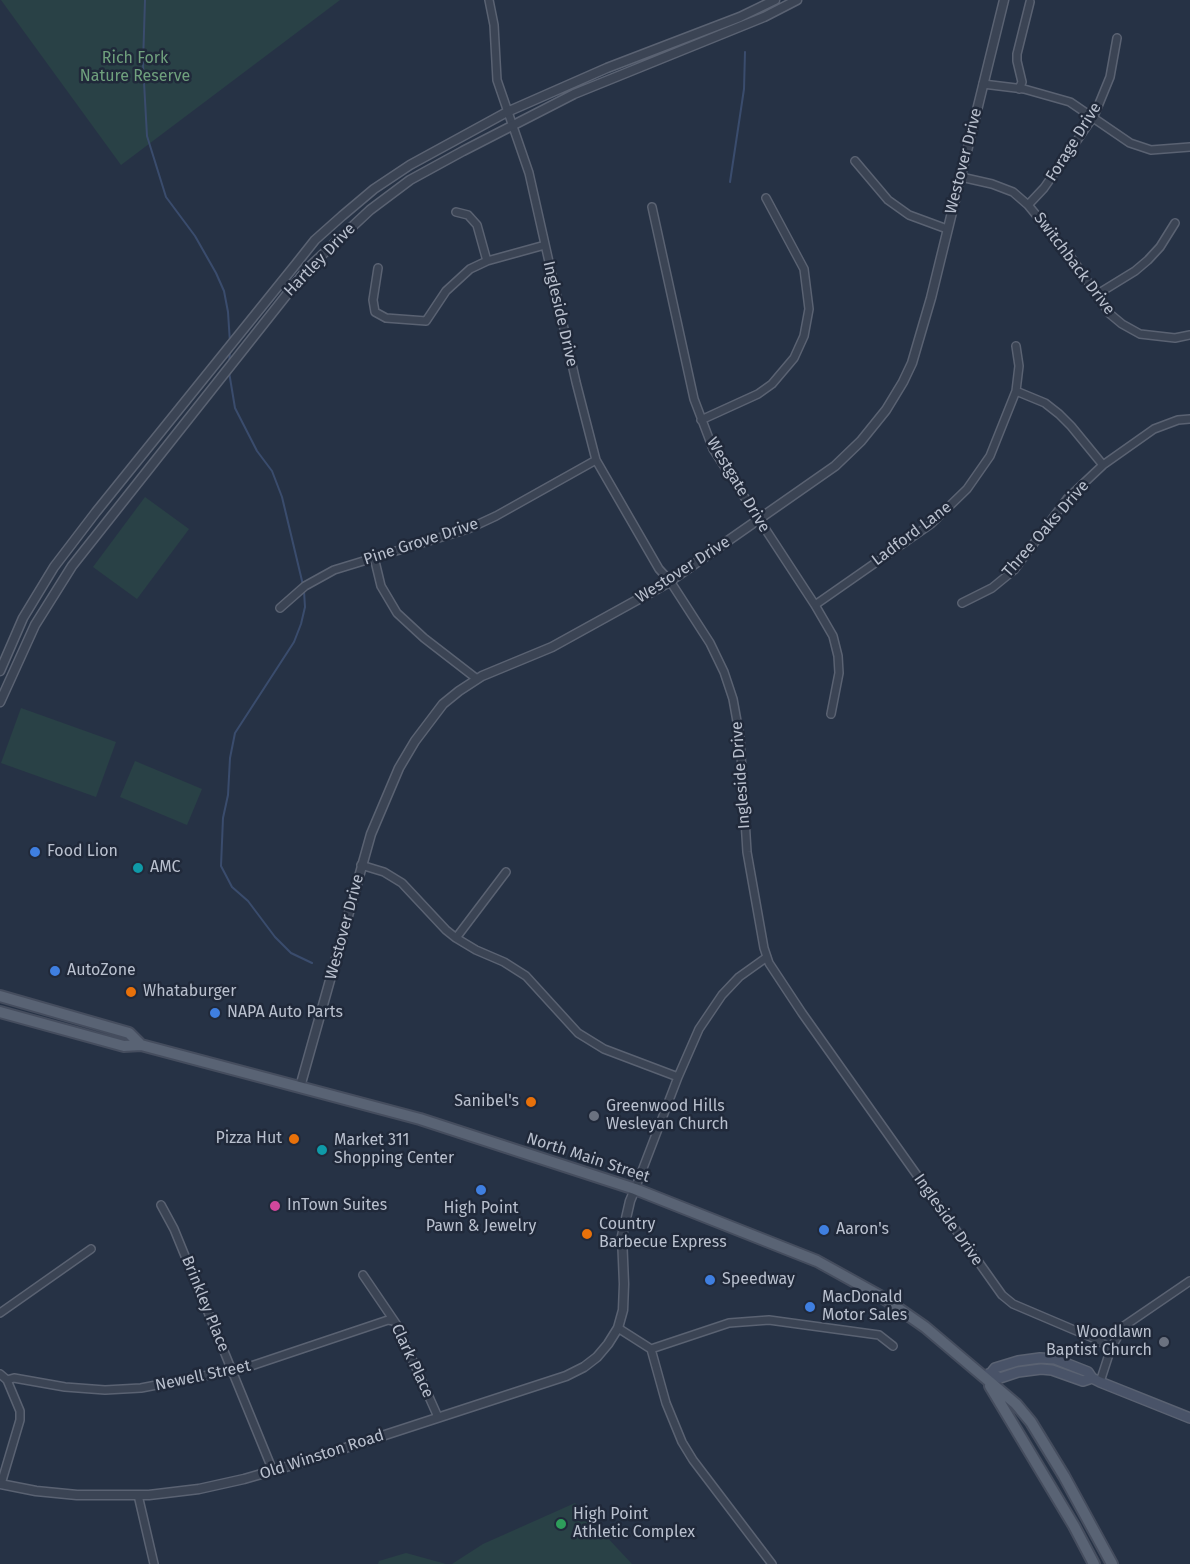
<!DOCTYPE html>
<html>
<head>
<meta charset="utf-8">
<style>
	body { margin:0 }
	canvas { display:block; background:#263245 }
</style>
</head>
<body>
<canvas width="1190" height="1564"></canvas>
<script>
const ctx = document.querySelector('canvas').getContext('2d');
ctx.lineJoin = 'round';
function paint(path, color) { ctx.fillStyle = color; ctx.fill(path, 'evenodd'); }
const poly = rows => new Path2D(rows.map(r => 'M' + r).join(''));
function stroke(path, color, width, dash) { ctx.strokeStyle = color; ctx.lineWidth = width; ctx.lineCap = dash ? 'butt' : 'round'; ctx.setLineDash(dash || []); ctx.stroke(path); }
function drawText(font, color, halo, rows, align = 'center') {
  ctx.font = font + ' "Fira Sans",sans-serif'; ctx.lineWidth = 5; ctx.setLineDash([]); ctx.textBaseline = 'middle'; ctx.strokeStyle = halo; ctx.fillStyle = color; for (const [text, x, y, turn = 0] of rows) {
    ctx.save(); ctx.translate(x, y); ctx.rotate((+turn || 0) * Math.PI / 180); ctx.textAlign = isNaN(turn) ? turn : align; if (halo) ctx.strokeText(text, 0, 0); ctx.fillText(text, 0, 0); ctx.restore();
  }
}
paint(poly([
	[1,0,340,0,121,165],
	[145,497,189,529,137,599,93,567],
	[21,708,116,742,96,797,1,763],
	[135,761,202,789,187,825,120,797],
	[575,1503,632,1564,452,1564,483,1544],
	[406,1553,446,1564,378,1564,379,1561]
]), '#294146');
stroke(poly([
	[145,0,143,64,147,136,166,197,195,236,216,273,224,291,228,312,230,343],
	[730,182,744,89,745,52],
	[229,364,230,351],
	[229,372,235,408,257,451,272,471,282,497,303,585],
	[304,591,305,607,301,624,294,642,235,733,230,758,228,795,223,818,221,866,232,887,248,901,275,937,291,953,312,963]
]), '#3a4c6d', 2);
const minor = poly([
	[489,0,494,25,497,80,529,173,576,382,596,460,659,569,670,581,710,643,724,672,733,699,740,738,747,852,764,948,769,963,802,1013,1002,1295,1013,1304,1093,1338,1111,1348],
	[983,84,1024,89,1070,102,1130,143,1151,150,1190,147],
	[1019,89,1022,82,1017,61,1017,54,1030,2],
	[855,161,888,200,909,215,947,229],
	[961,177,992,184,1013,192,1028,205,1073,260,1110,314,1122,324,1140,334,1175,338,1190,335],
	[1028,205,1044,188,1094,116,1110,77,1117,38],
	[652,207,694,399,713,449,815,605,833,636,838,656,839,673,831,714],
	[456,212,468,215,477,225,487,261],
	[378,268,373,300,375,312,386,318,426,321,446,291,470,269,487,261,545,245],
	[1096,295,1135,271,1148,260,1160,247,1175,223],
	[1016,391,1045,403,1059,414,1071,426,1103,465],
	[701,420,758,394,772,384,794,358,804,336,809,309,804,269,766,198],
	[374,557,381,586,397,613,424,638,477,679],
	[962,603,992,588,1014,570,1067,499,1103,465,1154,429,1178,420,1190,419],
	[815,605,931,524,967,489,990,456,1016,391,1019,366,1016,346],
	[280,608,305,586,334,570,468,529,496,516,596,460],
	[361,865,384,872,402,883,446,930,456,938,476,950,504,962,526,976,578,1033,604,1049,678,1077],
	[456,938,506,872],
	[635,1189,678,1077,699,1029,722,995,739,977,767,957],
	[161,1205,174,1229,273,1471],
	[363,1275,397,1325,438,1417],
	[0,1313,91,1249],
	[618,1328,651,1349,729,1323,769,1320,879,1335,893,1346],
	[651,1349,666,1403,682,1442,693,1460,772,1564],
	[0,1374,7,1380,20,1411,20,1420,1,1484],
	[7,1380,14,1378,65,1387,105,1390,141,1388,245,1368,388,1320,394,1321],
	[1100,1382,1111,1348,1124,1326,1190,1281],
	[138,1495,154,1564]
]);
const tertiary = poly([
	[0,671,23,618,54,567,96,512,296,264,315,240,342,216,374,189,410,165,507,112,607,68,740,17,775,0],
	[0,702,35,625,72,566,307,269,370,210,410,180,463,151,574,94,764,17,797,0],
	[300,1087,371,834,399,768,415,741,443,704,459,691,482,676,552,647,666,584,835,466,861,441,886,410,903,382,912,363,931,298,1004,0],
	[0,1484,36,1491,77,1495,149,1495,199,1489,244,1479,296,1464,566,1376,584,1367,597,1357,608,1344,618,1328,623,1310,624,1284,622,1236,630,1201,635,1189]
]);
const secondary = poly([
	[991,1373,1000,1378,1018,1372,1041,1369,1052,1370,1083,1381,1092,1378],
	[983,1376,991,1373,995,1368,1018,1361,1040,1358,1055,1359,1088,1372,1092,1378,1100,1382,1190,1418]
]);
const primary = poly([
	[0,996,129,1033,141,1045],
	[0,1012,124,1046,141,1045,420,1119,635,1189,817,1261,882,1297,925,1327,1016,1404,1031,1422,1064,1476,1112,1564],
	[990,1386,1074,1526,1094,1564]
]);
stroke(minor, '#5a6272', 10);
stroke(tertiary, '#5a6272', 11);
stroke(secondary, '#5a6272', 12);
stroke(primary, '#454d5e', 14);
stroke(minor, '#3b4454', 7);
stroke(tertiary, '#3b4454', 8);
stroke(secondary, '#495368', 9);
stroke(primary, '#596374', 10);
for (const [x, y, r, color] of [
	[35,852,6,"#3f7fe0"],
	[138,868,6,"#0f9aa8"],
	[55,971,6,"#3f7fe0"],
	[131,992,6,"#e8710a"],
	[215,1013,6,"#3f7fe0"],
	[531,1102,6,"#e8710a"],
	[594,1116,6,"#6b7280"],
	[294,1139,6,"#e8710a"],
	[322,1150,6,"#0f9aa8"],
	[481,1190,6,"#3f7fe0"],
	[275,1206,6,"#d1479c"],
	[824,1230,6,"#3f7fe0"],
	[587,1234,6,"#e8710a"],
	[710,1280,6,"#3f7fe0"],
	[810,1307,6,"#3f7fe0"],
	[1164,1342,6,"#6b7280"],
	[561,1524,6,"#2e9e5b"]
]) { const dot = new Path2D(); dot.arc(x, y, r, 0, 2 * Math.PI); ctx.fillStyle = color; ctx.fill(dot); stroke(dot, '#20293a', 2); }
drawText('16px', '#6fa07d', '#20293a', [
	["Rich Fork",135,59],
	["Nature Reserve",135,77]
]);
drawText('16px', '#b9c0ce', '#20293a', [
	["Forage Drive",1074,142,-58],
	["Westover Drive",964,161,-76],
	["Hartley Drive",320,260,-46],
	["Switchback Drive",1074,264,53],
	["Ingleside Drive",560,314,77],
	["Westgate Drive",738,485,59],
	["Three Oaks Drive",1046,529,-49],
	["Ladford Lane",912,534,-37],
	["Pine Grove Drive",421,542,-18],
	["Westover Drive",683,570,-33],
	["Ingleside Drive",741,775,-94],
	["Westover Drive",345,927,-75],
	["North Main Street",588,1158,18],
	["Ingleside Drive",948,1220,55],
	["Brinkley Place",205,1304,68],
	["Clark Place",412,1361,65],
	["Newell Street",203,1376,-12],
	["Old Winston Road",322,1455,-18]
]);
drawText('16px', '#b9c0ce', '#20293a', [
	["Food Lion",47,852],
	["AMC",150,868],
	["AutoZone",67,971],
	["Whataburger",143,992],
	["NAPA Auto Parts",227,1013],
	["Sanibel's",519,1102,"right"],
	["Greenwood Hills",606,1107],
	["Wesleyan Church",606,1125],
	["Pizza Hut",282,1139,"right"],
	["Market 311",334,1141],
	["Shopping Center",334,1159],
	["InTown Suites",287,1206],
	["High Point",481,1209,"center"],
	["Pawn & Jewelry",481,1227,"center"],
	["Country",599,1225],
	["Barbecue Express",599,1243],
	["Aaron's",836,1230],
	["Speedway",722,1280],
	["MacDonald",822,1298],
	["Motor Sales",822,1316],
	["Woodlawn",1152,1333,"right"],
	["Baptist Church",1152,1351,"right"],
	["High Point",573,1515],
	["Athletic Complex",573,1533]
], 'left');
</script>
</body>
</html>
